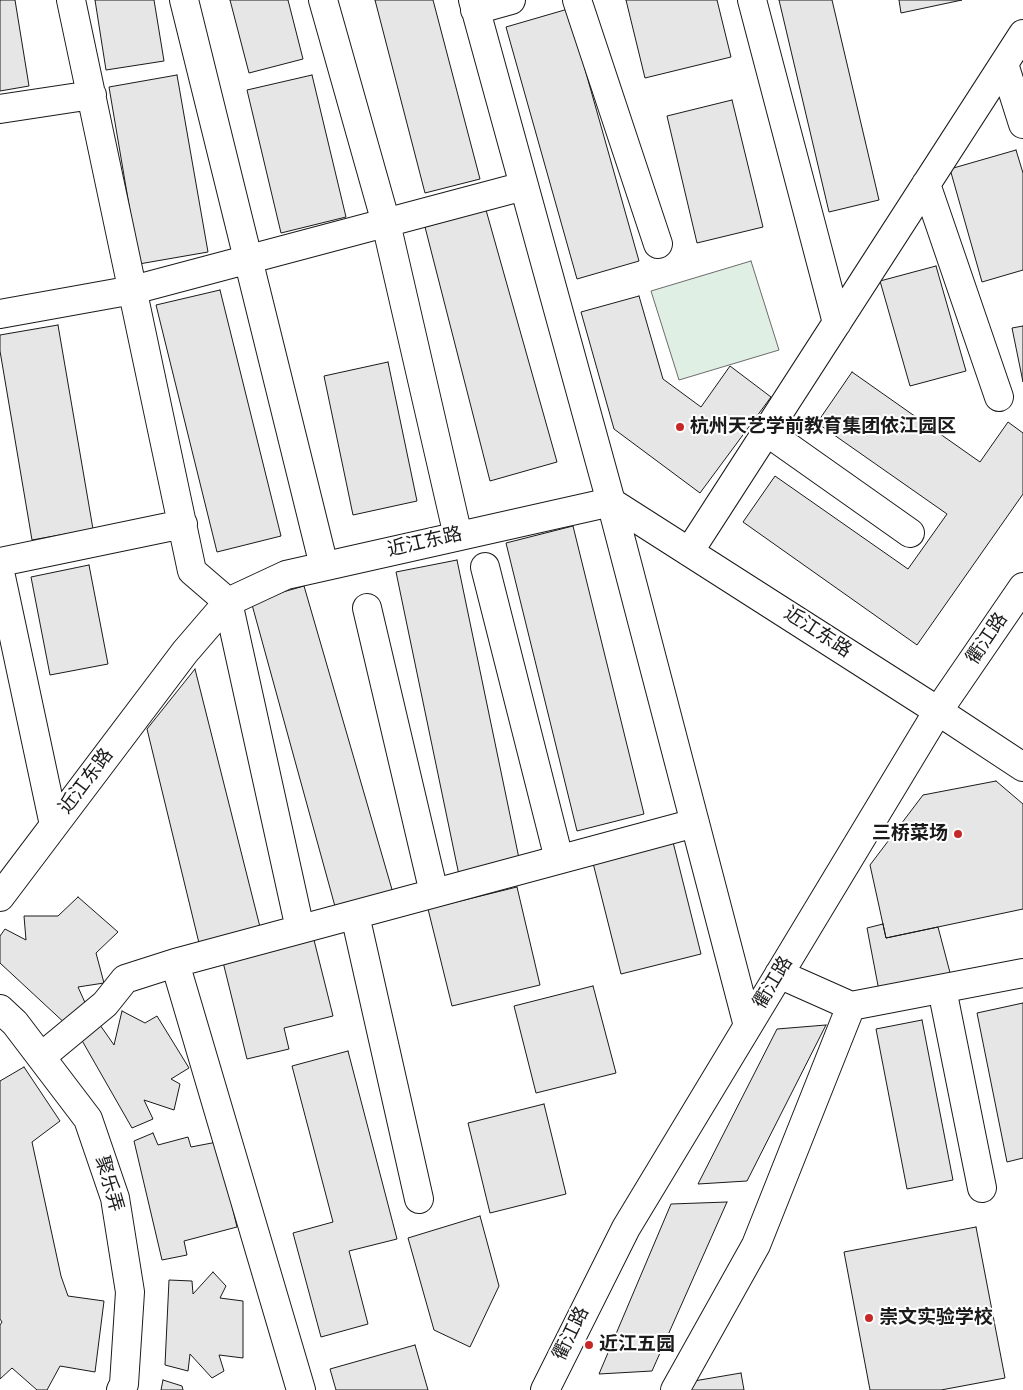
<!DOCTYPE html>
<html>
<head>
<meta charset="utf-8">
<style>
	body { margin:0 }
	canvas { display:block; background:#fff }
</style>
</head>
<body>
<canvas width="1023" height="1390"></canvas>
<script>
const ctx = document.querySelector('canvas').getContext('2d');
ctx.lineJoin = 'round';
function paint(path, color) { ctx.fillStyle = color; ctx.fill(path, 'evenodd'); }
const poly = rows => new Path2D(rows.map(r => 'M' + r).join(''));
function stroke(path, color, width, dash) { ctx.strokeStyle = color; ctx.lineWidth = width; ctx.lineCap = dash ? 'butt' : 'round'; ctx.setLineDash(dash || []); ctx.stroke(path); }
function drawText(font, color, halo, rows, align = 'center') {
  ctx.font = font + ' Jost,"Noto Sans SC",sans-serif'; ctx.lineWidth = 4; ctx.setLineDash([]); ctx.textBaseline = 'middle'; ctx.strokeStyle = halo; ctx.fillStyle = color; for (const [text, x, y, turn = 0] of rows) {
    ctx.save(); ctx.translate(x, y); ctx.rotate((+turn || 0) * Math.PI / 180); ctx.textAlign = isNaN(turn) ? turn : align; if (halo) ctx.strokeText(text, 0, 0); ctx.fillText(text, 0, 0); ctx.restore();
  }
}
const green = poly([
	[751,261,779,350,679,380,651,291,751,261]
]);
paint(green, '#e0efe3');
stroke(green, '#6a6a6a', 1);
const building = poly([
	[0,0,15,0,29,86,0,91,0,0],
	[95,0,154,0,164,61,106,70,95,0],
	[230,0,288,0,303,59,249,73,230,0],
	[375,0,433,0,480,179,425,193,375,0],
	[626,0,717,0,731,57,645,78,626,0],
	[779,0,832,0,879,200,829,212,779,0],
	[899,0,962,0,901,13,899,0],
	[568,9,639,261,577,279,506,27,568,9],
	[177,75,208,252,139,264,109,87,177,75],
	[312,75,346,217,281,233,247,90,312,75],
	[732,100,763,227,697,243,667,116,732,100],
	[1016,150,1023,173,1023,270,982,282,950,169,1016,150],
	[486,210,557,462,490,481,425,227,486,210],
	[936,266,966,371,910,386,880,281,936,266],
	[220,290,281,536,217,552,156,305,220,290],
	[639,296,663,379,701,407,730,366,771,397,700,493,614,429,581,312,639,296],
	[58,325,93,529,32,540,0,351,0,335,58,325],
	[1023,326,1023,382,1012,328,1023,326],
	[388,362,417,501,353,515,324,376,388,362],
	[852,372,980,462,1008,422,1023,433,1023,494,917,645,743,522,775,476,908,569,947,514,817,423,852,372],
	[573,526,644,814,577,831,506,543,573,526],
	[457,560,521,868,460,880,396,572,457,560],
	[89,565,108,664,50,675,31,577,89,565],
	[304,586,393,893,336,910,251,601,304,586],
	[195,669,260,927,199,943,147,729,195,669],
	[996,781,1023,804,1023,909,886,938,870,865,923,795,996,781],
	[673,842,701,954,621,974,593,863,673,842],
	[517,887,540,985,452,1006,428,909,517,887],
	[78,897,118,932,96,953,104,983,78,987,87,1007,69,1027,0,963,0,936,5,929,26,940,24,916,58,916,78,897],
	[883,924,886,938,938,927,953,984,880,996,867,928,883,924],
	[313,936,333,1016,284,1028,289,1049,247,1059,222,958,313,936],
	[593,986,616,1073,536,1093,514,1006,593,986],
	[1023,1003,1023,1158,1007,1162,977,1013,1023,1003],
	[122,1011,145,1023,157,1016,189,1068,171,1079,180,1084,174,1110,144,1100,153,1119,132,1128,80,1037,100,1025,114,1045,122,1011],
	[922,1020,953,1180,907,1189,876,1029,922,1020],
	[826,1025,747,1181,698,1184,777,1029,826,1025],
	[348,1051,397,1239,349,1251,368,1324,321,1337,293,1233,333,1222,292,1066,348,1051],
	[24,1067,60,1121,32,1142,61,1276,68,1296,104,1301,95,1372,60,1366,47,1390,37,1390,12,1368,0,1379,0,1325,2,1322,0,1319,0,1081,24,1067],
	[544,1104,566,1194,490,1213,468,1123,544,1104],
	[153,1133,158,1145,188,1137,191,1147,217,1142,237,1227,184,1241,187,1255,162,1260,134,1141,153,1133],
	[727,1202,652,1371,599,1374,671,1204,727,1202],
	[480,1216,499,1286,470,1347,434,1330,408,1238,480,1216],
	[976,1227,1005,1378,941,1390,870,1390,844,1252,976,1227],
	[213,1272,226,1286,220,1298,243,1301,243,1358,219,1355,224,1371,212,1378,190,1354,188,1371,165,1365,169,1280,192,1281,193,1294,213,1272],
	[415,1345,428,1390,336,1390,330,1369,415,1345],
	[741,1373,744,1390,689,1390,688,1382,741,1373],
	[163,1380,182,1386,183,1390,161,1390,163,1380]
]);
paint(building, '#e6e6e6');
stroke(building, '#1a1a1a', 1);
const minor = poly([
	[71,0,192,571,228,602,300,929],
	[184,0,324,566],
	[323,0,386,223,458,536],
	[473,0,611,502,748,1026],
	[577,0,658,244],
	[752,0,837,323],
	[475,10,511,0],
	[1004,64,1023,124],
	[0,109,92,95],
	[926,184,999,397],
	[0,314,133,290,524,186],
	[767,432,910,533],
	[689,552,1023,34],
	[0,562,183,524],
	[485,567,559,859],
	[0,572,54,825],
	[367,608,434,893],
	[0,897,185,652,228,602,286,575,611,502,938,711,1023,767],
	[355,915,419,1199],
	[175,963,695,823],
	[779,974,851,1006,1023,973],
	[942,989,982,1188],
	[0,1009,15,1023,88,1119,115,1198,130,1292,124,1384,121,1390],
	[41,1057,105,1004,125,979,175,963,301,1390],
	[545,1390,626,1228,938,711,1023,587],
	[675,1390,756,1245,851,1006]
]);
stroke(minor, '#1a1a1a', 30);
stroke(minor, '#fff', 28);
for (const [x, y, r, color] of [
	[680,427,5,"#c62828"],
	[958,834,5,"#c62828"],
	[869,1318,5,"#c62828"],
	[589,1345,5,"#c62828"]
]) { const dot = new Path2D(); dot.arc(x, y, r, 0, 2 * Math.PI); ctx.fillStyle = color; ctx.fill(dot); stroke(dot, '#fff', 2); }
drawText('bold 19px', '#1a1a1a', '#fff', [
	["杭州天艺学前教育集团依江园区",690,427],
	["三桥菜场",948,834,"right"],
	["崇文实验学校",879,1318],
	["近江五园",599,1345]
], 'left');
drawText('19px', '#1a1a1a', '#fff', [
	["近江东路",425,543,-13],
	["近江东路",817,633,33],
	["衢江路",988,639,-56],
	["近江东路",87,782,-53],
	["衢江路",774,983,-59],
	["聚乐弄",108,1184,74],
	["衢江路",572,1334,-64]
]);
</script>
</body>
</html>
